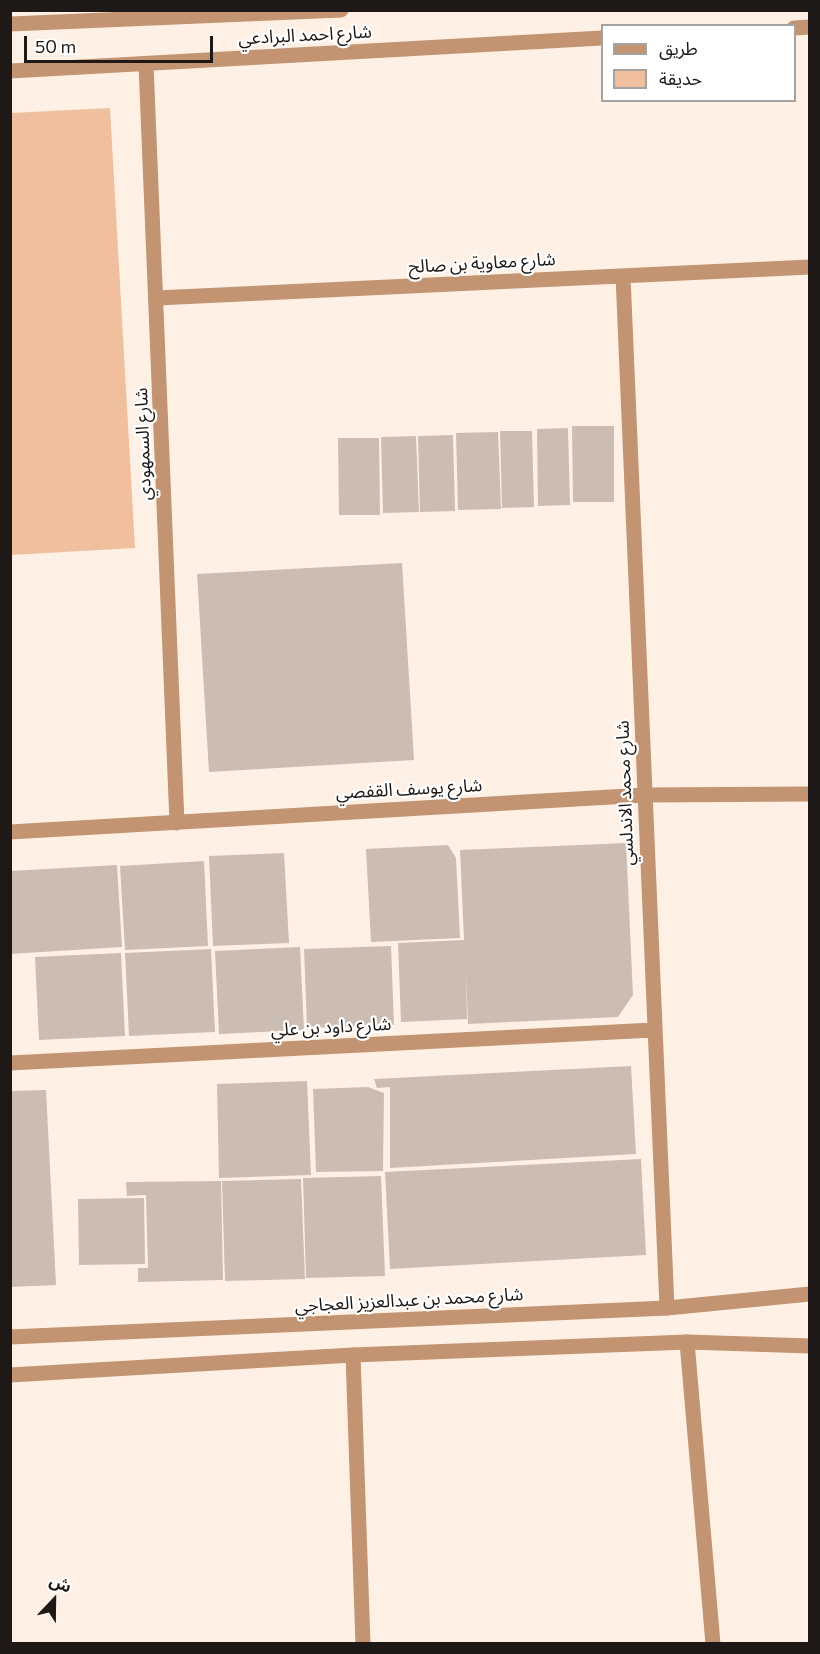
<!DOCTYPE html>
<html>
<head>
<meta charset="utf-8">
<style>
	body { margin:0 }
	#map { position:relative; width:820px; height:1654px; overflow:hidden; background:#fff0e5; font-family:Commissioner,"Noto Sans Arabic",sans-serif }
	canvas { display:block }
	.frame { position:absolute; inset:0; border:12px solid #1e1916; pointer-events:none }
	.legend { position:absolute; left:601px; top:24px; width:195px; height:78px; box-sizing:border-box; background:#fff; border:2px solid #a5a3a2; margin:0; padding:8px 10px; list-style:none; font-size:18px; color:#1e1916 }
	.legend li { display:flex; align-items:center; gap:12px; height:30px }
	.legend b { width:30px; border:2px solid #a5a3a2 }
	.north { position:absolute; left:24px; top:1570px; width:60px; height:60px; -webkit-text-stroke:4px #fff; paint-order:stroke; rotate:22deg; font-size:16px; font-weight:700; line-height:24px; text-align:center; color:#1e1916 }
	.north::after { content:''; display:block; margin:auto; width:21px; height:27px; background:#1e1916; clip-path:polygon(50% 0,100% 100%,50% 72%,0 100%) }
	.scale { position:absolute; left:24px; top:36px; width:189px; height:27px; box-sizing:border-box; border:3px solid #1e1916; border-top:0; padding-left:8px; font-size:18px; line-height:21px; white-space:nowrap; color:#1e1916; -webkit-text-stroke:4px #fff; paint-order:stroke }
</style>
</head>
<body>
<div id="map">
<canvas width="820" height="1654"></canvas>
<div class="frame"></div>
<ul class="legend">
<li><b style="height:8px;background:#c39471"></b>طريق</li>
<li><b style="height:16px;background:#f0c09e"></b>حديقة</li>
</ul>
<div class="north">ش</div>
<div class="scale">50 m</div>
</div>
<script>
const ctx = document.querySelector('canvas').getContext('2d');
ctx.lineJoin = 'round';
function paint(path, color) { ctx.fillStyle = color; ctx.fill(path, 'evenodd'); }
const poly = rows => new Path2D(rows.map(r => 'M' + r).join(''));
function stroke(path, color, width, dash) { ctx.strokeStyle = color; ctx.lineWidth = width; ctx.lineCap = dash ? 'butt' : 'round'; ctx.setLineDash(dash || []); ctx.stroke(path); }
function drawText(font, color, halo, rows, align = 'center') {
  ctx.font = font + ' Commissioner,"Noto Sans Arabic",sans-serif'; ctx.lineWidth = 4.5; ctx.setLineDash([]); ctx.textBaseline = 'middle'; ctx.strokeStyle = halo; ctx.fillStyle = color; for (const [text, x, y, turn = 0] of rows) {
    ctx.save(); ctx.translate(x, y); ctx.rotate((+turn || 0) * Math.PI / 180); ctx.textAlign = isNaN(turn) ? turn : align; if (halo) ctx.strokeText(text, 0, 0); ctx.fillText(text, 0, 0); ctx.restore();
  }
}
paint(poly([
	[110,108,135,548,11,555,11,113]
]), '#f0c09e');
paint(poly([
	[572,426,614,426,614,502,573,502],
	[568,428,570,505,538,506,537,429],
	[500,431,532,431,534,507,502,508],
	[498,432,501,509,458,510,456,433],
	[453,435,455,511,420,512,418,436],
	[416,436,419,512,383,513,381,437],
	[338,438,379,438,380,515,339,515],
	[402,563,414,760,209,772,197,574],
	[626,843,633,995,618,1017,468,1024,466,972,467,1019,401,1022,398,943,464,940,460,850],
	[448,845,456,858,460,938,371,942,366,849],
	[284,853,289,943,213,946,209,856],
	[204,861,208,946,125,950,120,866],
	[117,865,122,947,10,954,10,871],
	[391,946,394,1025,307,1028,304,949],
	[300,947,304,1030,219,1034,215,951],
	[211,949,215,1032,129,1036,125,953],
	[121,953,125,1036,39,1040,35,957],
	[631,1066,636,1154,390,1168,390,1087,377,1088,374,1079],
	[307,1081,311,1175,219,1178,217,1084],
	[368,1087,384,1093,383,1171,316,1172,313,1089],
	[46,1090,56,1285,10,1287,10,1091],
	[641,1159,646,1255,390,1269,385,1172],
	[381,1176,385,1276,306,1278,303,1178],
	[301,1179,305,1279,225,1281,222,1181],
	[221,1181,223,1280,138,1282,138,1268,148,1268,146,1195,127,1196,126,1182],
	[144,1198,145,1264,79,1265,78,1199]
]), '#ccbdb3');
stroke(poly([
	[687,1342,713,1644],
	[353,1355,363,1644]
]), '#c39471', 15);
stroke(poly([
	[10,24,341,10],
	[794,28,810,27],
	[146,64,177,823],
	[10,71,602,38],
	[623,276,667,1308],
	[157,298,810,267],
	[10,832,645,795,810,794],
	[10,1063,653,1030]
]), '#c39471', 15);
stroke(poly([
	[10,1337,667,1308,810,1294],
	[10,1375,353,1355,687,1342,810,1346]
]), '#c39471', 15);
drawText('18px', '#1e1916', '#fff', [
	["شارع احمد البرادعي",305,35,-3],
	["شارع معاوية بن صالح",482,263,-3],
	["شارع السمهودي",143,444,-92],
	["شارع يوسف القفصي",409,789,-3],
	["شارع محمد الاندلسي",625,793,-92],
	["شارع داود بن علي",331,1027,-3],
	["شارع محمد بن عبدالعزيز العجاجي",409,1300,-3]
]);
</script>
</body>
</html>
